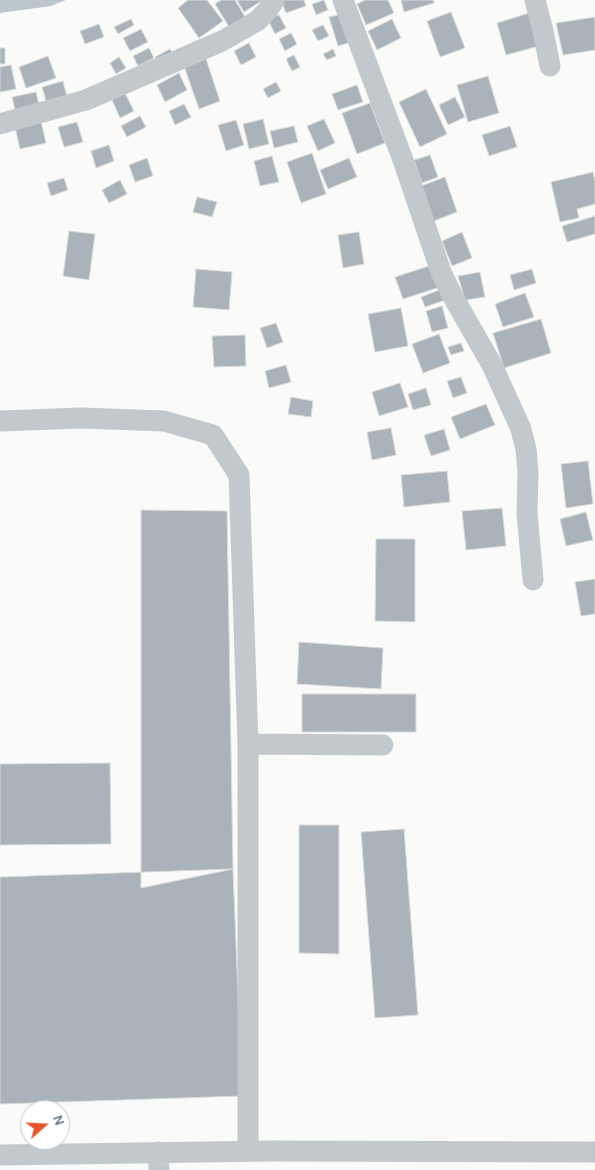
<!DOCTYPE html>
<html>
<head>
<meta charset="utf-8">
<style>
	body { margin:0 }
	#map { position:relative; width:595px; height:1170px; overflow:hidden; background:#fafaf8; font-family:Karla,sans-serif }
	canvas { display:block }
	.north { position:absolute; left:20px; top:1100px; width:50px; height:50px; box-sizing:border-box; background:#fff; border:1px solid #c1c8cd; border-radius:50%; rotate:71deg; font-size:14px; font-weight:700; line-height:20px; text-align:center; color:#657683 }
	.north::after { content:''; display:block; margin:auto; width:18px; height:22px; background:#e4572e; clip-path:polygon(50% 0,100% 100%,50% 72%,0 100%) }
</style>
</head>
<body>
<div id="map">
<canvas width="595" height="1170"></canvas>
<div class="north">N</div>
</div>
<script>
const ctx = document.querySelector('canvas').getContext('2d');
ctx.lineJoin = 'round';
function paint(path, color) { ctx.fillStyle = color; ctx.fill(path, 'evenodd'); }
const poly = rows => new Path2D(rows.map(r => 'M' + r).join(''));
function stroke(path, color, width, dash) { ctx.strokeStyle = color; ctx.lineWidth = width; ctx.lineCap = dash ? 'butt' : 'round'; ctx.setLineDash(dash || []); ctx.stroke(path); }
paint(poly([
	[0,0,66,0,51,6,0,13]
]), '#bbc7cb');
const building = poly([
	[188,0,207,0,223,21,199,38,178,8,188,0],
	[221,0,235,0,247,20,231,30,215,4,221,0],
	[237,0,263,0,244,12,237,0],
	[281,0,304,0,306,6,286,13,281,0],
	[324,0,328,10,316,15,312,4,324,0],
	[365,0,388,0,394,13,366,25,357,4,365,0],
	[401,0,433,0,434,3,404,12,401,0],
	[451,12,465,48,440,57,427,21,451,12],
	[347,13,355,41,338,46,329,17,347,13],
	[529,13,539,46,506,55,497,23,529,13],
	[279,15,286,28,275,34,268,20,279,15],
	[595,17,595,50,563,55,556,23,595,17],
	[131,19,134,25,118,34,114,27,131,19],
	[392,19,401,38,377,50,368,31,392,19],
	[99,24,104,37,85,44,80,31,99,24],
	[323,25,329,36,318,41,312,30,323,25],
	[141,29,148,42,130,51,123,38,141,29],
	[291,33,297,44,285,51,279,39,291,33],
	[249,43,256,57,241,65,234,51,249,43],
	[0,48,5,48,5,64,0,64,0,48],
	[149,48,154,58,138,66,133,56,149,48],
	[170,49,175,58,159,66,155,57,170,49],
	[333,49,336,56,327,60,323,54,333,49],
	[294,55,300,67,292,71,286,59,294,55],
	[48,56,56,78,26,88,19,67,48,56],
	[119,57,126,68,116,74,110,63,119,57],
	[206,59,220,101,199,109,184,66,206,59],
	[11,65,16,89,0,92,0,67,11,65],
	[179,73,187,90,165,102,157,85,179,73],
	[488,76,499,113,468,122,457,85,488,76],
	[63,81,67,97,47,104,42,87,63,81],
	[276,82,281,91,268,98,263,89,276,82],
	[357,85,363,102,338,110,332,94,357,85],
	[426,89,447,134,420,147,399,102,426,89],
	[36,92,40,109,16,114,12,97,36,92],
	[125,93,134,111,120,118,112,100,125,93],
	[455,97,465,117,448,125,439,105,455,97],
	[370,103,385,143,357,154,342,113,370,103],
	[184,104,191,117,175,125,169,111,184,104],
	[140,116,146,127,127,137,121,126,140,116],
	[263,119,269,144,249,149,243,124,263,119],
	[324,119,335,143,318,151,307,126,324,119],
	[236,120,244,145,226,151,218,125,236,120],
	[41,121,46,143,20,149,15,127,41,121],
	[77,122,83,142,64,147,58,127,77,122],
	[294,126,298,142,274,148,270,131,294,126],
	[510,126,517,147,489,156,482,135,510,126],
	[109,145,114,161,96,168,91,151,109,145],
	[312,153,326,194,301,203,287,162,312,153],
	[430,155,438,177,422,183,414,160,430,155],
	[272,156,279,182,260,186,254,161,272,156],
	[147,158,153,176,135,182,129,165,147,158],
	[349,158,357,177,328,189,320,170,349,158],
	[593,172,595,181,595,204,577,209,579,218,560,222,551,182,593,172],
	[445,177,457,212,434,221,421,186,445,177],
	[64,178,68,190,51,196,47,183,64,178],
	[120,180,127,194,109,203,102,190,120,180],
	[197,197,217,202,212,217,193,212,197,197],
	[595,216,595,234,567,242,562,226,595,216],
	[69,231,95,234,89,280,63,276,69,231],
	[359,232,364,264,343,268,338,235,359,232],
	[462,232,472,258,452,266,442,241,462,232],
	[432,265,440,287,403,299,395,277,432,265],
	[196,269,232,272,229,310,193,307,196,269],
	[532,269,536,283,514,290,510,275,532,269],
	[480,272,485,297,465,300,458,276,480,272],
	[447,287,451,298,425,307,421,297,447,287],
	[525,293,534,317,503,327,495,304,525,293],
	[442,306,448,328,432,332,426,311,442,306],
	[401,308,408,346,375,352,368,314,401,308],
	[541,319,551,353,504,368,493,333,541,319],
	[276,323,283,342,267,348,260,328,276,323],
	[439,334,450,363,423,373,412,344,439,334],
	[245,335,246,366,214,367,212,336,245,335],
	[461,343,464,351,451,355,448,347,461,343],
	[286,365,291,382,269,388,265,371,286,365],
	[461,377,467,393,453,398,447,381,461,377],
	[400,383,408,407,379,416,372,392,400,383],
	[426,388,431,405,413,410,408,394,426,388],
	[291,397,313,401,311,417,288,414,291,397],
	[486,404,495,425,460,439,451,417,486,404],
	[391,428,396,455,372,460,367,432,391,428],
	[444,429,450,450,431,456,424,435,444,429],
	[588,461,593,504,566,508,561,464,588,461],
	[447,471,450,502,404,507,401,475,447,471],
	[502,508,506,546,466,550,462,511,502,508],
	[141,510,227,511,233,869,141,888,141,510],
	[586,512,593,540,566,546,560,519,586,512],
	[376,539,415,539,415,622,375,621,376,539],
	[595,579,595,614,581,616,575,582,595,579],
	[299,642,383,648,381,689,297,684,299,642],
	[302,694,416,694,416,732,302,732,302,694],
	[110,763,111,844,0,845,0,764,110,763],
	[299,825,339,825,339,954,299,953,299,825],
	[404,829,418,1015,375,1018,361,832,404,829],
	[233,869,242,1096,0,1104,0,877,233,869]
]);
paint(building, '#aab3b9');
stroke(building, '#dcdcda', 1);
stroke(poly([
	[343,0,403,160,441,272,452,295,492,365,521,429,526,449,528,473,527,513,533,580],
	[535,0,543,31,550,66],
	[0,124,86,100,222,41,257,21,268,10,274,0],
	[0,421,81,418,164,421,213,435,239,475,248,744],
	[248,1151,248,744,383,745],
	[158,1152,159,1170],
	[0,1155,271,1151,595,1152]
]), '#c3c8cc', 21);
</script>
</body>
</html>
